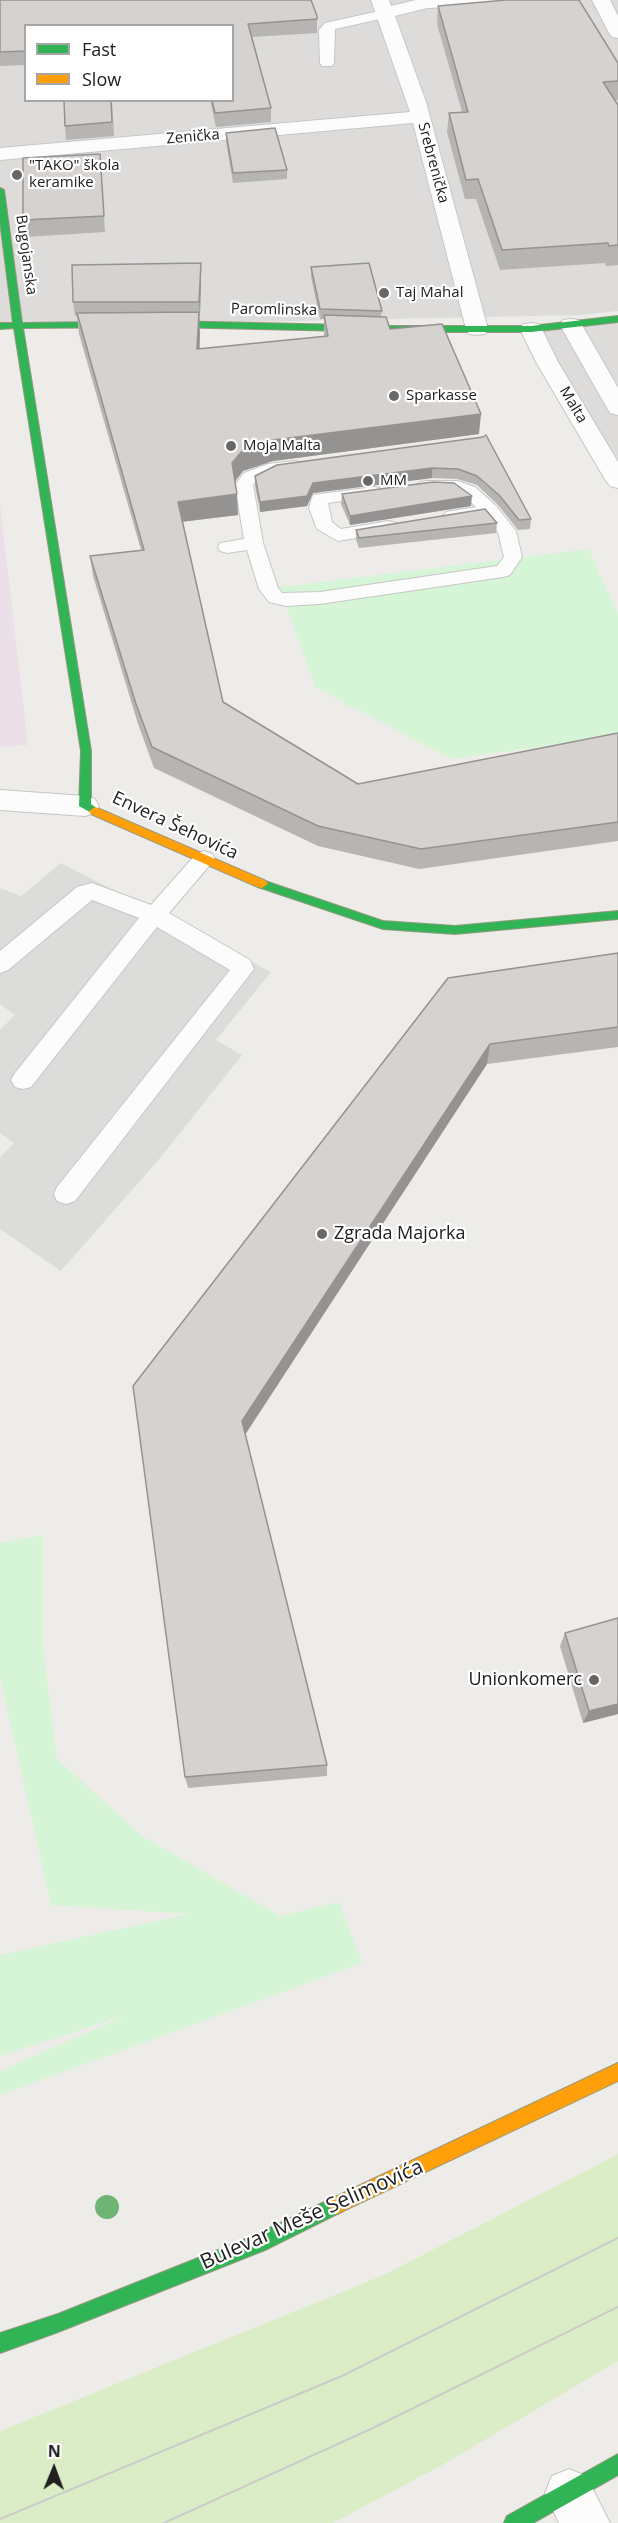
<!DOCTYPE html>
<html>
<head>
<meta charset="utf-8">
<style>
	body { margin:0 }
	#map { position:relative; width:618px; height:2523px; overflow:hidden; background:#eeece9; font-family:"Open Sans",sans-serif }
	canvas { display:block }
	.legend { position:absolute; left:24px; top:24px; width:210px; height:78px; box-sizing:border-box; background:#fff; border:2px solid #a6a6a6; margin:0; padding:8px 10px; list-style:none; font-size:18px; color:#202020 }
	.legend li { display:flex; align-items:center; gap:12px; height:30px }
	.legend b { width:30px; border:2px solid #a6a6a6 }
	.north { position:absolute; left:24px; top:2439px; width:60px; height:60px; -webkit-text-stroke:4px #fff; paint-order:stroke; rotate:1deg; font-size:16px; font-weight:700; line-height:24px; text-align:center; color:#202020 }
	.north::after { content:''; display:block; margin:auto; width:21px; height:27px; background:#202020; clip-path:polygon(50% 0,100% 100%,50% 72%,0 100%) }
</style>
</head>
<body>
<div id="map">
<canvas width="618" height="2523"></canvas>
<ul class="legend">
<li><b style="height:8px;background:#30b455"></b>Fast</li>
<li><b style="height:8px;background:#ff9f0a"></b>Slow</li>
</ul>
<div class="north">N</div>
</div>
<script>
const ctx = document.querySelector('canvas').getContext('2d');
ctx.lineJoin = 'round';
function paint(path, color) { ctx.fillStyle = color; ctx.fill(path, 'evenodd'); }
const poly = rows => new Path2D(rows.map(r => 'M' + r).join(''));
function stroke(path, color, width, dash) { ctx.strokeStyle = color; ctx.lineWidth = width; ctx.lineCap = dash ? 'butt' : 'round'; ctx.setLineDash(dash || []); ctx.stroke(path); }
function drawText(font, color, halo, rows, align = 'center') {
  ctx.font = font + ' "Open Sans",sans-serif'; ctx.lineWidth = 4.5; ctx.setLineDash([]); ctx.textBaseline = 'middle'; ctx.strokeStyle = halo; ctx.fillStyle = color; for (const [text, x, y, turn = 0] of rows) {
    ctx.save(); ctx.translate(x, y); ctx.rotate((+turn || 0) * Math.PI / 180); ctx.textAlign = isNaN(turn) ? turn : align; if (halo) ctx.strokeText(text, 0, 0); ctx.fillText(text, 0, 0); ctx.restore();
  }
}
paint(poly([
	[0,0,618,0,618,311,580,315,0,327],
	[26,26,232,26,232,100,26,100],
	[618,322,618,459,547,362,532,332]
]), '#dddcda');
paint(poly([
	[0,503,28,745,0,747]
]), '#ece0e8');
paint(poly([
	[61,863,271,972,216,1040,242,1055,161,1157,61,1271,0,1229,0,1157,14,1143,0,1133,0,1030,15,1015,0,1004,0,888,21,896]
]), '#dcdcda');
paint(poly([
	[618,2154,618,2361,444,2464,333,2523,0,2523,0,2431,384,2275]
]), '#daedc6');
paint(poly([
	[588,549,618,614,618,736,451,759,351,706,345,707,344,702,315,687,280,587],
	[43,1535,43,1648,57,1759,142,1836,280,1916,339,1902,362,1963,0,2095,0,2071,129,2014,0,2056,0,1955,189,1914,51,1905,0,1677,0,1543]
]), '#d5f5d6');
const lane = poly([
	[384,10,391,14,389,17,335,29,334,63,332,66,322,66,320,63,319,30,325,23,384,10],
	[294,461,300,462,303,466,300,470,277,473,256,481,253,485,263,543,278,588,282,593,320,592,497,566,504,557,498,532,485,516,452,522,446,520,443,516,446,512,476,507,463,495,454,491,420,490,417,486,420,482,426,481,457,481,475,487,496,506,516,531,522,557,510,575,503,577,320,604,286,606,269,602,259,589,247,550,227,553,220,551,218,547,220,543,244,539,235,485,244,473,268,464,294,461],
	[374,487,380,488,383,492,380,496,328,503,332,522,341,529,389,521,396,523,398,527,396,531,338,541,317,529,309,508,313,495,374,487],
	[204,851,212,854,215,859,169,913,250,960,254,969,75,1201,66,1204,57,1201,54,1194,57,1187,230,970,157,927,31,1087,23,1089,15,1087,11,1080,15,1073,139,918,92,900,8,970,0,973,0,951,77,887,92,883,151,905,196,854,204,851]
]);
const street = poly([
	[371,0,389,0,391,6,416,0,508,0,505,4,499,5,427,8,395,16,426,102,488,329,485,334,477,335,469,334,466,329,413,123,0,160,0,148,410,112,371,0],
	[592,0,610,0,618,16,618,38,612,37,609,33,592,0],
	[571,319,579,320,582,325,618,388,618,415,610,413,607,408,560,325,563,320,571,319],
	[531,323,539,324,542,329,558,362,618,462,618,488,610,486,606,481,536,362,520,329,523,324,531,323],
	[0,790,85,796,95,799,99,806,95,813,85,816,0,810,0,790],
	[569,2469,586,2476,610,2523,559,2523,545,2493,552,2476,569,2469]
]);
const fast = poly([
	[0,188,4,190,22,323,166,321,393,326,531,326,618,316,618,322,531,332,393,332,166,327,23,328,91,751,91,804,101,811,95,815,79,806,81,751,14,328,0,329,0,323,13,323,0,221,0,188],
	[262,880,383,921,455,926,618,911,618,919,455,934,383,929,258,887,256,884,258,881,262,880],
	[337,2196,343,2199,346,2205,343,2211,265,2250,58,2332,0,2353,0,2333,58,2314,253,2236,337,2196],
	[618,2454,618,2475,533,2523,504,2523,507,2516,618,2454]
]);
const slow = poly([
	[95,807,266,881,268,884,262,888,258,887,91,814,89,811,95,807],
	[618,2063,618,2081,343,2211,337,2214,331,2211,328,2205,331,2199,618,2063]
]);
stroke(lane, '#c7c6c5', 2);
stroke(street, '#c7c6c5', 2);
stroke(fast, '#97997f', 2);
stroke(slow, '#97997f', 2);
paint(lane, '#fcfcfc');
paint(street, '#fcfcfc');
paint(fast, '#30b455');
paint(slow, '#ff9f0a');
stroke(poly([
	[0,2519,342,2376,618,2238],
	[164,2523,373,2428,618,2307]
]), '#cbcbca', 2);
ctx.fillStyle = '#6eb473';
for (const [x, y] of [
	[107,2207]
]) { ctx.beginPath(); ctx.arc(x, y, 12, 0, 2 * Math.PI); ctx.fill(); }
paint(poly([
	[0,0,317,16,317,33,252,37,271,108,271,122,216,127,210,100,232,100,232,26,26,26,26,65,0,66],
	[438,6,618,63,618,100,615,100,618,105,618,265,606,266,605,263,500,270,476,199,465,199,447,132,449,113,462,112,437,24],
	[64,100,112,100,114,136,66,140,65,126],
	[226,133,287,170,287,179,233,183,226,142],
	[101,171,105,232,26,237,23,220],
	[311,267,382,311,381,316,390,329,479,434,273,461,243,471,235,481,238,515,182,522,223,702,358,784,618,733,618,841,419,869,318,846,154,768,138,724,93,576,90,556,141,550,79,334,77,316,75,316,73,302,201,277,200,316,199,316,199,349,324,336,324,319,320,319,311,277],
	[483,437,531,519,530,529,518,530,498,505,477,485,457,479,432,478,313,493,307,506,260,512,255,486,255,476],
	[342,494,471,506,350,525,341,504],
	[497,523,496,533,359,548,356,540,356,530],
	[618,953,618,1047,487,1064,245,1434,327,1765,327,1776,188,1788,185,1777,133,1386,448,978],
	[565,1633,618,1714,583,1723,560,1646]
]), '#b7b5b3');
paint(poly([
	[201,263,201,277,200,316,199,302],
	[199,312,200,333,199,370,197,349],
	[481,414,479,434,273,461,243,471,233,484,232,463,243,450,273,440],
	[432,468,432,478,313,493,307,506,260,512,260,502,313,483],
	[237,494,238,515,179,522,178,502],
	[472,496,471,506,350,525,350,516],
	[490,1044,487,1064,243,1438,242,1421],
	[618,1704,618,1714,583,1723,589,1711]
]), '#959392');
const building = poly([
	[0,0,311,0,317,16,317,19,248,24,271,108,215,113,212,100,232,100,232,26,26,26,26,51,0,52,0,0],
	[506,0,579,0,618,63,618,81,603,82,618,105,618,245,609,246,608,243,502,250,478,179,466,180,449,113,468,112,438,6,506,0],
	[64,100,111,100,112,122,65,126,64,100],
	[275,128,287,170,233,173,226,133,275,128],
	[100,154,104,216,23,220,23,158,100,154],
	[201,263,199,302,73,302,72,265,201,263],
	[369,263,382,311,320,309,311,267,369,263],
	[199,312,197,349,328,336,324,315,386,317,390,329,442,324,481,414,273,440,243,450,232,463,237,494,178,502,223,702,358,784,618,733,618,822,421,849,318,826,152,747,136,704,90,556,144,550,77,313,199,312],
	[486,435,531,519,519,520,499,495,477,476,458,469,432,468,313,483,307,496,260,502,255,476,277,465,483,437,486,435],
	[433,482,454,483,472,496,350,516,342,494,433,482],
	[485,509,497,523,359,538,356,530,485,509],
	[618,953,618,1027,490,1044,242,1421,327,1765,185,1777,133,1386,448,978,618,953],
	[618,1618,618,1704,589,1711,565,1633,618,1618]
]);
paint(building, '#d5d2d0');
stroke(building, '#959392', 1.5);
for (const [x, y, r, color] of [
	[17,175,6,"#686766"],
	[384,293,6,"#686766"],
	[394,396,6,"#686766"],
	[231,446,6,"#686766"],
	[368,481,6,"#686766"],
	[322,1234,6,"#686766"],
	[594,1680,6,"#686766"]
]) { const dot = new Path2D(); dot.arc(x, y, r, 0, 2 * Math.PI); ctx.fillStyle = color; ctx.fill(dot); stroke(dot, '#fff', 2); }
drawText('15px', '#202020', '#fff', [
	["Zenička",193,137,-5],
	["Srebrenička",433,163,75],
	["Bugojanska",26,255,82],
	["Paromlinska",274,310,1],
	["Malta",573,405,59]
]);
drawText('15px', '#202020', '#fff', [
	["\"TAKO\" škola",29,166],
	["keramike",29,183],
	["Taj Mahal",396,293],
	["Sparkasse",406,396],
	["Moja Malta",243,446],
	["MM",380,481]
], 'left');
drawText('18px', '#202020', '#fff', [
	["Envera Šehovića",175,826,25]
]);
drawText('18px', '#202020', '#fff', [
	["Zgrada Majorka",334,1234],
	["Unionkomerc",582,1680,"right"]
], 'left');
drawText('21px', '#202020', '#fff', [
	["Bulevar Meše Selimovića",312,2215,-24]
]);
</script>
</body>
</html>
